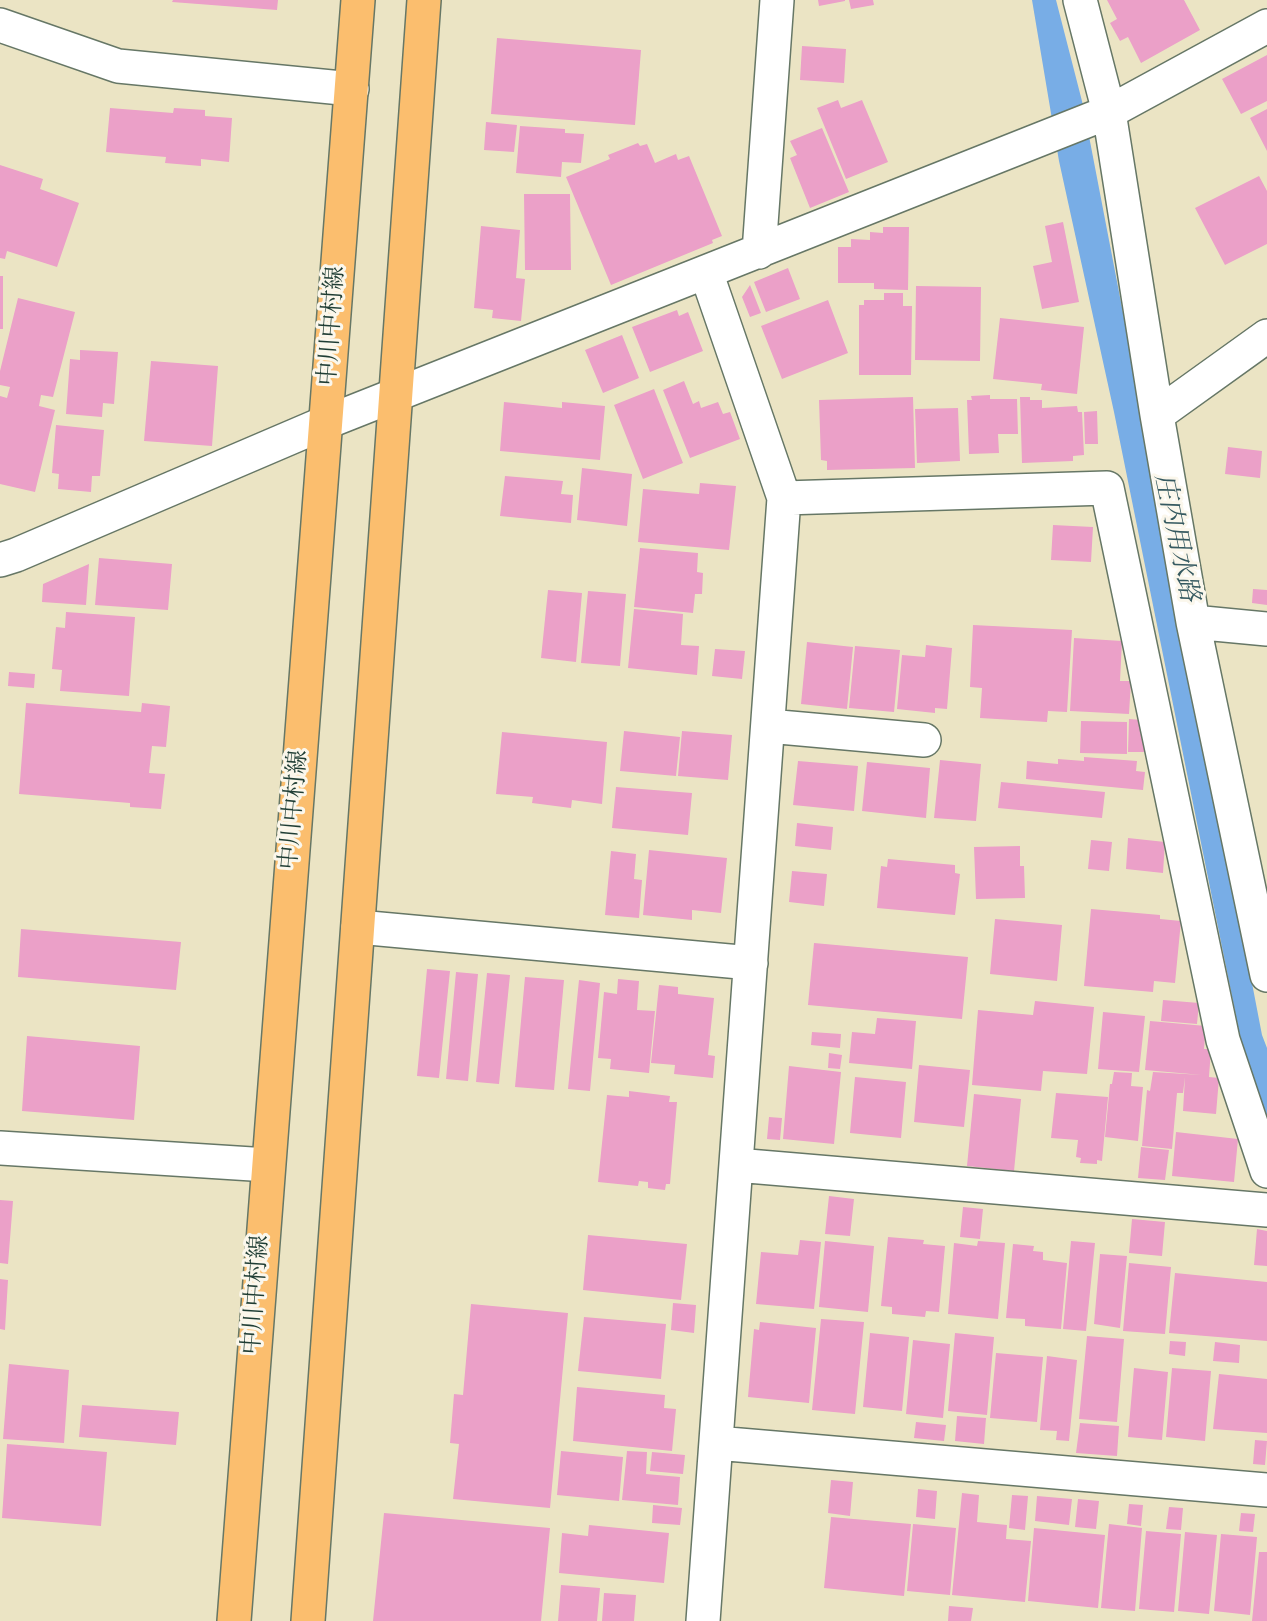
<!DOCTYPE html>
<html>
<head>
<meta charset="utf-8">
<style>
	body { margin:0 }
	canvas { display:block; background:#ebe4c4 }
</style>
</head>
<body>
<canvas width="1267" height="1621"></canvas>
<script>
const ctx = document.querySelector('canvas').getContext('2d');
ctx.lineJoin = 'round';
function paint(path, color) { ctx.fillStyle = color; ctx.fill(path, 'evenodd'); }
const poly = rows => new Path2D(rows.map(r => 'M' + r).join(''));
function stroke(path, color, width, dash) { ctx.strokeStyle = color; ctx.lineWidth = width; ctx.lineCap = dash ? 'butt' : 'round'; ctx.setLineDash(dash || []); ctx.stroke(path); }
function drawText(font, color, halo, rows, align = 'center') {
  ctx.font = font + ' Vollkorn,"Noto Serif JP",serif'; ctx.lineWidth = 6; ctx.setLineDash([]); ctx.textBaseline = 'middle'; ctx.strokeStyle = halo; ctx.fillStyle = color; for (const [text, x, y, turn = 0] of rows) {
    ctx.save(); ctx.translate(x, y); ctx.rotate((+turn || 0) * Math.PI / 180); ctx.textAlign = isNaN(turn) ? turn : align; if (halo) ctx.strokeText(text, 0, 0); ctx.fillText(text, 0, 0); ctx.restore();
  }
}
paint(poly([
	[1032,0,1056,0,1083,105,1262,1035,1267,1048,1267,1118,1242,1046,1114,412,1059,161]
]), '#78ade6');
paint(poly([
	[173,0,278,0,277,10,172,2],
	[818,0,845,0,845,1,819,6],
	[849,0,873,0,874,5,851,9],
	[1107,0,1184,0,1200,30,1141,63,1128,37,1120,41,1110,23,1117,19],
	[497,38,641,50,635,125,491,114],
	[802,46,846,49,844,83,800,80],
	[1267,55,1267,101,1241,114,1222,79],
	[838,100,841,108,862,100,888,162,846,179,817,108],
	[110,108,173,113,174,108,205,110,205,116,232,118,229,162,201,159,201,166,165,163,166,157,106,152],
	[1267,109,1267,151,1250,118],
	[486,122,517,125,514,152,484,150],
	[520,126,565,129,565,133,584,134,581,163,562,162,561,177,516,173],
	[822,128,849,192,810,208,790,158,797,155,790,141],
	[638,143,640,146,647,144,655,163,676,154,678,160,689,156,722,236,712,240,713,243,611,285,566,177,610,159,608,155],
	[0,165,43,179,40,189,79,203,57,267,7,251,5,259,0,258],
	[1259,176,1267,191,1267,244,1225,265,1195,208],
	[524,194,570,194,571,270,525,270],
	[1063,222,1079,302,1042,309,1033,266,1052,262,1045,226],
	[481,226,520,230,516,278,525,279,521,321,492,318,493,310,474,308],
	[883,227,909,227,908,290,874,289,874,283,838,283,838,247,851,247,851,239,870,240,870,232,883,233],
	[788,268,800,299,766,312,754,282],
	[0,276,3,276,3,329,0,329],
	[750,285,761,313,750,317,742,297],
	[916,286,981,287,980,361,915,360],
	[884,293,903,293,903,306,912,306,911,375,859,375,859,305,864,305,864,300,884,300],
	[18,298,75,312,53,397,41,395,39,406,55,410,35,492,0,484,0,396,7,398,10,387,0,385,0,371],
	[828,300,848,353,782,379,761,326],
	[677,310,679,316,688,312,703,351,650,372,632,327],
	[1000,318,1084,327,1077,394,1041,390,1042,384,993,379],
	[622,335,639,378,603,393,585,350],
	[80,350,118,352,114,404,103,403,102,417,66,414,70,359,80,360],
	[151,361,218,366,212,446,144,441],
	[684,381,693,404,699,401,701,408,718,402,723,414,730,412,740,439,690,458,663,390],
	[654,389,683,463,643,479,614,405],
	[990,395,990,399,1017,399,1018,434,998,434,999,453,969,454,967,400,972,400,971,396],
	[913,397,915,468,827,470,827,461,821,460,819,400],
	[1020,397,1030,397,1030,400,1042,400,1042,408,1077,406,1078,412,1082,412,1084,455,1073,456,1073,461,1022,463],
	[504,402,562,408,562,402,605,406,600,460,500,451],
	[958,408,960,461,917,463,915,409],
	[1097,411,1098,444,1085,444,1084,412],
	[56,425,104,430,100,476,92,476,91,492,58,489,59,474,52,473],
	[1228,447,1262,451,1260,478,1225,474],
	[582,468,632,474,627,526,577,520],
	[505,476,563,481,561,494,573,495,571,523,500,516],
	[700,483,736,486,729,550,638,542,643,489,699,494],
	[1053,525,1093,527,1091,562,1051,560],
	[640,548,698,553,697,572,703,573,702,594,695,594,693,613,634,607],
	[99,558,172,564,168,610,95,605],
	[89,564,86,605,42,602,43,584],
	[1253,589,1267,590,1267,605,1252,603],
	[548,590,582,593,576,662,541,658],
	[588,591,626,594,620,666,581,663],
	[634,609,683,614,681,645,699,646,697,675,628,668],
	[66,612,135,617,129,696,60,691,62,670,52,669,56,627,65,628],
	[973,625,1072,630,1067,712,1048,711,1047,722,980,718,982,688,970,687],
	[1074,638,1122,641,1120,681,1131,681,1129,714,1070,711],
	[807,642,853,647,847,709,801,704],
	[926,645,952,648,947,709,935,708,935,713,897,709,902,655,925,657],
	[855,646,900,650,894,712,849,708],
	[715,649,745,651,742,679,712,676],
	[9,672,35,674,34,688,8,686],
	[26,703,141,712,142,703,170,706,166,747,152,746,149,773,165,774,161,809,130,807,130,803,19,794],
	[1129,719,1142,720,1147,752,1128,752],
	[1081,721,1127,722,1127,754,1080,753],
	[624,731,680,737,676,776,620,771],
	[682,731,732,735,728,780,678,776],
	[502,732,607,742,602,804,572,800,571,808,532,803,533,797,496,794],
	[1084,757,1137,761,1136,771,1145,772,1143,790,1026,779,1027,761,1058,764,1058,759,1084,761],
	[940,760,981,764,976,821,934,818],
	[798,761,858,766,854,811,793,805],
	[867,762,930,768,926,818,862,811],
	[1001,782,1105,792,1102,818,998,808],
	[616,787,692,793,688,835,612,828],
	[797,823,833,827,831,850,795,846],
	[1128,838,1165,842,1163,873,1126,869],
	[1091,840,1112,842,1109,871,1088,869],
	[1020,846,1020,866,1024,866,1025,898,976,899,974,847],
	[649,850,727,858,721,913,692,910,692,920,643,915],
	[611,851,636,854,634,879,642,880,639,918,605,915],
	[888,859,955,865,955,873,960,874,955,915,877,908,881,866,887,867],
	[792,871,827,874,824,906,789,902],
	[1091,909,1160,915,1160,919,1181,921,1175,983,1154,981,1153,992,1084,986],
	[995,919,1062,925,1057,981,990,974],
	[21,929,181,942,176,990,18,977],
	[814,943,968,957,962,1019,808,1005],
	[427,969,450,971,439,1078,417,1076],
	[456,972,478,974,468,1081,446,1079],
	[487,973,510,975,499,1084,476,1082],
	[525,977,564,980,554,1090,515,1087],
	[618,979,639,981,637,1010,655,1011,649,1073,610,1069,611,1059,598,1058,604,992,617,994],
	[579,980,600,983,590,1091,568,1089],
	[659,985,678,987,678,994,714,998,708,1055,715,1056,713,1078,674,1074,675,1065,651,1063],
	[1163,1000,1199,1003,1197,1024,1161,1021],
	[1035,1001,1094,1007,1087,1074,1043,1071,1041,1091,972,1085,978,1010,1033,1015],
	[1103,1012,1145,1016,1139,1072,1098,1069],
	[877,1018,916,1021,912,1069,849,1063,852,1032,875,1034],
	[1150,1021,1206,1026,1204,1049,1211,1049,1209,1077,1219,1078,1216,1114,1183,1111,1185,1077,1183,1093,1177,1093,1172,1149,1142,1146,1147,1090,1150,1091,1153,1072,1202,1075,1145,1070],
	[812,1032,841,1034,840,1048,811,1045],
	[27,1036,140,1046,134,1120,22,1111],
	[829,1053,842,1055,840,1069,828,1068],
	[919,1065,970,1070,964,1127,914,1122],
	[789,1066,841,1072,834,1144,783,1139],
	[1114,1072,1132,1073,1131,1086,1143,1087,1138,1141,1105,1137,1110,1084,1112,1084],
	[855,1077,906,1082,901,1138,850,1133],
	[629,1091,670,1096,669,1102,677,1102,670,1184,666,1184,665,1190,648,1188,648,1182,639,1181,638,1186,598,1182,607,1095,629,1097],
	[1056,1093,1108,1097,1102,1161,1097,1160,1097,1164,1080,1163,1081,1158,1076,1157,1078,1140,1051,1138],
	[974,1094,1021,1099,1014,1171,967,1166],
	[769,1117,782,1118,780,1140,767,1139],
	[1176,1132,1238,1139,1234,1182,1172,1176],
	[1141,1147,1169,1150,1165,1180,1138,1178],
	[829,1196,854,1199,850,1236,825,1234],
	[0,1200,13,1201,8,1264,0,1263],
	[963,1207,983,1209,980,1239,960,1237],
	[1132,1219,1165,1222,1162,1256,1129,1253],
	[1257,1229,1267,1231,1267,1266,1254,1265],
	[588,1235,687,1244,681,1300,583,1290],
	[888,1237,924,1240,923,1244,945,1246,939,1312,926,1311,925,1317,892,1314,892,1307,881,1306],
	[800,1240,821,1242,814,1309,756,1304,761,1252,798,1255],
	[825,1241,874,1246,868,1312,819,1307],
	[978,1241,1005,1243,998,1319,948,1314,954,1243,977,1246],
	[1071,1241,1095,1243,1086,1331,1063,1329],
	[1013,1244,1034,1246,1033,1251,1043,1252,1043,1260,1067,1263,1061,1329,1025,1326,1025,1319,1006,1318],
	[1100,1254,1127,1256,1120,1328,1094,1324],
	[1129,1263,1171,1267,1165,1334,1123,1331],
	[1175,1273,1267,1282,1267,1341,1169,1333],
	[0,1279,8,1280,5,1330,0,1329],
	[673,1303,696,1305,694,1333,671,1330],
	[471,1304,568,1313,550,1508,453,1499,459,1444,450,1443,454,1394,463,1395],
	[584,1317,666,1324,661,1379,578,1371],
	[821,1319,864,1322,855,1414,812,1410],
	[760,1322,816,1328,809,1403,748,1397,754,1329,759,1330],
	[870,1333,909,1337,902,1411,863,1407],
	[955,1333,994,1337,987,1415,948,1411],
	[1087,1336,1124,1339,1117,1422,1079,1419],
	[913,1340,950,1344,943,1418,906,1414],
	[1170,1341,1186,1342,1185,1356,1169,1354],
	[1215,1342,1240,1345,1239,1363,1213,1361],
	[996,1353,1043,1357,1037,1422,990,1418],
	[1047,1356,1077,1360,1069,1441,1056,1440,1057,1431,1040,1430],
	[9,1364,69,1370,64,1443,3,1439],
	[1134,1368,1168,1372,1162,1440,1128,1437],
	[1172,1368,1211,1371,1205,1441,1166,1437],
	[1219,1374,1267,1379,1267,1433,1213,1429],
	[577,1387,665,1395,664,1408,676,1409,672,1451,573,1441],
	[82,1405,179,1412,176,1445,79,1437],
	[957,1416,986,1418,984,1444,955,1441],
	[916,1422,946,1425,944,1441,914,1438],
	[1080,1423,1119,1426,1117,1456,1076,1453],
	[1255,1440,1267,1441,1265,1465,1253,1464],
	[7,1444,107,1452,101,1526,2,1518],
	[561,1451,623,1457,619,1501,557,1495],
	[627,1451,647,1452,646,1474,680,1477,678,1505,622,1500],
	[652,1452,685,1455,683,1474,650,1471],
	[831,1480,853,1482,850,1516,828,1513],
	[918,1489,937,1491,935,1519,916,1517],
	[962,1493,979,1495,977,1522,1007,1525,1006,1539,1031,1541,1025,1602,952,1595],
	[1012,1495,1028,1496,1025,1530,1009,1528],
	[1037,1496,1072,1499,1069,1525,1035,1521],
	[1078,1499,1099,1501,1096,1529,1075,1527],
	[1129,1504,1143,1505,1141,1526,1127,1524],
	[653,1505,682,1508,680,1525,652,1523],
	[1169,1507,1183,1508,1181,1530,1166,1529],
	[384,1513,550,1528,541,1621,373,1621],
	[1241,1513,1255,1514,1253,1532,1239,1531],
	[831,1517,911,1524,904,1596,824,1588],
	[913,1524,956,1528,950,1595,907,1591],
	[1109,1524,1142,1528,1135,1611,1101,1608],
	[589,1525,669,1533,664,1583,559,1573,562,1533,588,1536],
	[1034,1528,1105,1535,1098,1608,1028,1601],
	[1146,1531,1181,1534,1174,1612,1139,1609],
	[1185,1532,1217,1535,1209,1614,1178,1611],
	[1221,1534,1257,1537,1250,1615,1214,1611],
	[1259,1552,1267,1552,1267,1621,1252,1621],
	[561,1585,600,1588,597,1621,558,1621],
	[604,1593,636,1595,634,1621,602,1621],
	[949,1606,973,1608,971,1621,948,1621]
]), '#eba0c8');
const minor = poly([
	[1080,0,1109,112,1157,415,1193,622,1267,975],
	[0,25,118,66,352,89],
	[759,252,777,0],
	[1157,415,1267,336],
	[784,498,1107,488,1223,1040,1267,1171],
	[0,560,16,555,327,422,1109,112,1267,26],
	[1193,622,1267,629],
	[768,726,924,740],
	[358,927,751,963],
	[0,1148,268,1165],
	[736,1165,1267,1210],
	[716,1443,1267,1490],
	[703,1621,784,498,706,272]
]);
const major = poly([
	[234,1621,358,0],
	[308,1621,424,0]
]);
stroke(minor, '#676', 36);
stroke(major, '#676', 36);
stroke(minor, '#fff', 33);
stroke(major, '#fbbe6e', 33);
drawText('24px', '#1f3d34', '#fbf7ec', [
	["中川中村線",334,326,-86],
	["中川中村線",296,810,-85],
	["中川中村線",258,1295,-86]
]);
drawText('italic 26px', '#355960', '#fbf7ec', [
	["庄内用水路",1174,538,78]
]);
</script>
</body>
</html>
